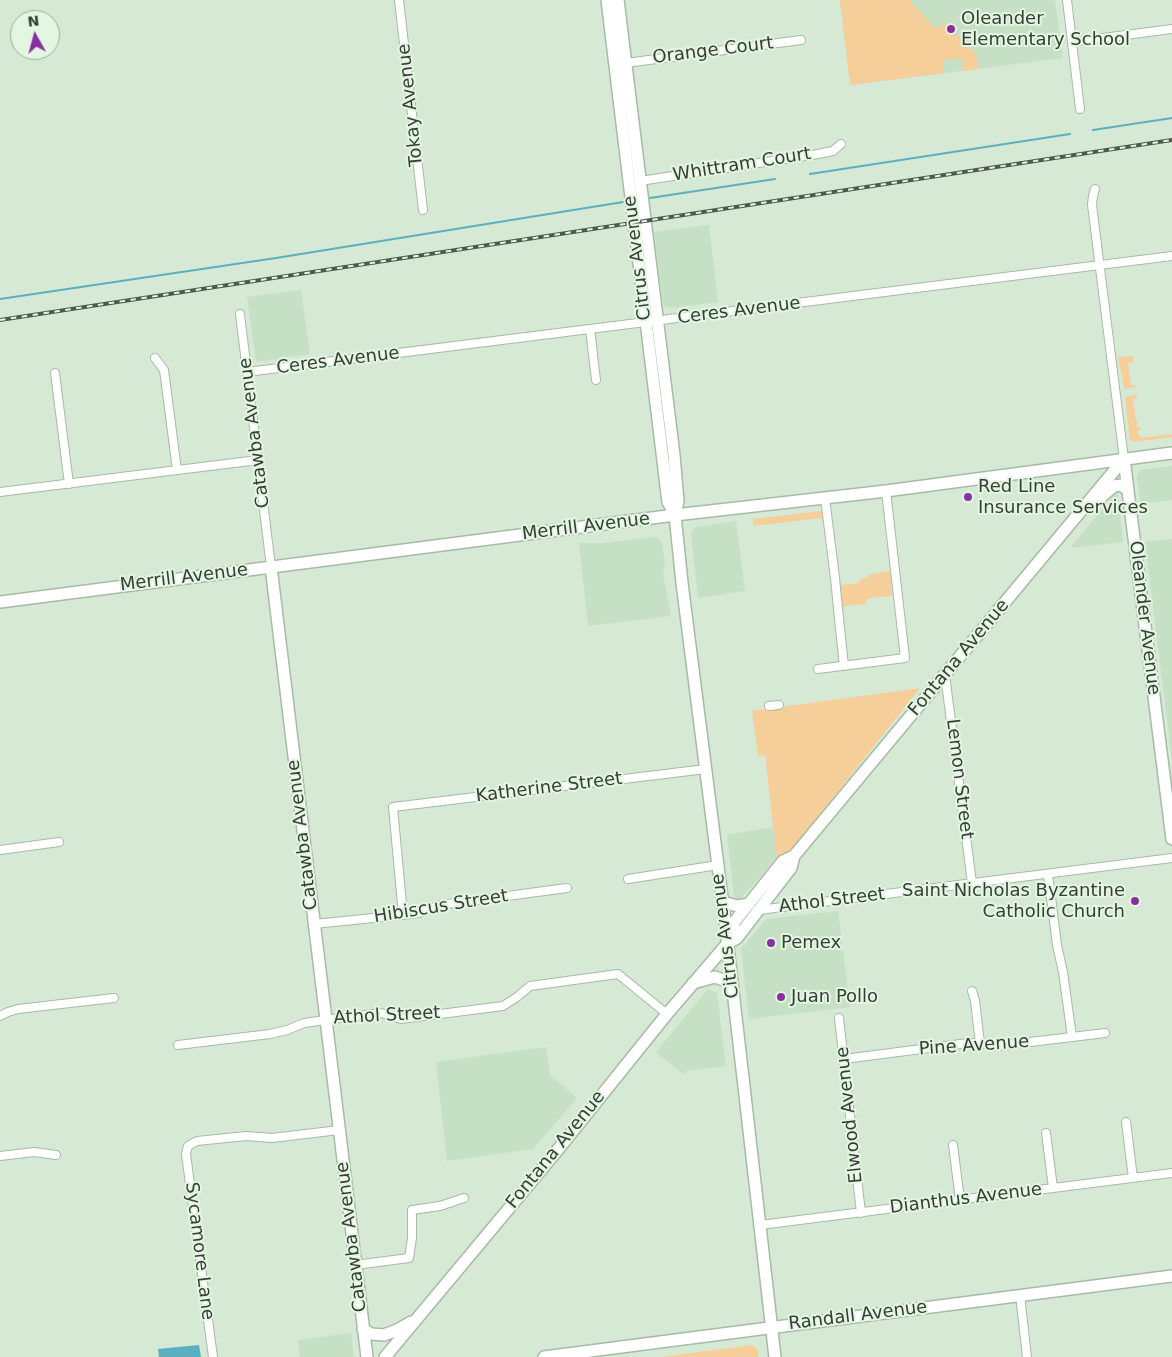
<!DOCTYPE html>
<html>
<head>
<meta charset="utf-8">
<style>
	body { margin:0 }
	#map { position:relative; width:1172px; height:1357px; overflow:hidden; background:#d5e9d4; font-family:"DejaVu Sans",sans-serif }
	canvas { display:block }
	.north { position:absolute; left:10px; top:10px; width:50px; height:50px; box-sizing:border-box; background:#e2f6e1; border:1px solid #9dac9d; border-radius:50%; rotate:353deg; font-size:14px; font-weight:700; line-height:20px; text-align:center; color:#363e36 }
	.north::after { content:''; display:block; margin:auto; width:18px; height:22px; background:#88319e; clip-path:polygon(50% 0,100% 100%,50% 72%,0 100%) }
</style>
</head>
<body>
<div id="map">
<canvas width="1172" height="1357"></canvas>
<div class="north">N</div>
</div>
<script>
const ctx = document.querySelector('canvas').getContext('2d');
ctx.lineJoin = 'round';
function paint(path, color) { ctx.fillStyle = color; ctx.fill(path, 'evenodd'); }
const poly = rows => new Path2D(rows.map(r => 'M' + r).join(''));
function stroke(path, color, width, dash) { ctx.strokeStyle = color; ctx.lineWidth = width; ctx.lineCap = dash ? 'butt' : 'round'; ctx.setLineDash(dash || []); ctx.stroke(path); }
function drawText(font, color, halo, rows, align = 'center') {
  ctx.font = font + ' "DejaVu Sans",sans-serif'; ctx.lineWidth = 4; ctx.setLineDash([]); ctx.textBaseline = 'middle'; ctx.strokeStyle = halo; ctx.fillStyle = color; for (const [text, x, y, turn = 0] of rows) {
    ctx.save(); ctx.translate(x, y); ctx.rotate((+turn || 0) * Math.PI / 180); ctx.textAlign = isNaN(turn) ? turn : align; if (halo) ctx.strokeText(text, 0, 0); ctx.fillText(text, 0, 0); ctx.restore();
  }
}
paint(poly([
	[840,0,1055,0,1063,58,850,85],
	[709,225,718,302,672,308,666,307,663,304,654,232],
	[301,290,310,354,256,362,247,297],
	[1172,466,1172,500,1140,504,1137,475,1140,470],
	[1115,494,1118,495,1123,542,1070,548],
	[736,521,745,591,698,598,691,534,696,527],
	[654,537,659,538,662,543,665,563,663,573,671,616,588,626,579,543,604,543],
	[1172,539,1172,761,1145,542],
	[773,827,777,858,741,898,736,898,734,896,727,835],
	[838,911,850,1007,749,1019,741,949,766,919],
	[708,989,717,993,726,1066,686,1071,683,1074,656,1052],
	[546,1047,550,1075,577,1098,533,1149,447,1161,436,1062],
	[351,1333,354,1357,300,1357,298,1340]
]), '#c6e0c5');
paint(poly([
	[840,0,909,0,936,29,944,23,976,54,978,69,963,71,962,58,944,60,944,73,850,85],
	[1133,356,1133,362,1128,363,1131,385,1135,385,1136,387,1124,389,1118,357],
	[1137,395,1137,398,1133,399,1136,420,1137,420,1137,427,1140,427,1141,430,1137,431,1138,435,1140,435,1140,438,1172,434,1172,437,1134,442,1130,440,1125,397],
	[822,511,823,518,753,526,753,519],
	[890,571,892,596,870,598,866,600,867,604,845,606,842,608,840,585,860,583,859,580,863,578,868,577,868,575],
	[920,688,786,857,777,861,765,755,758,756,752,711],
	[752,1345,758,1350,758,1357,661,1357]
]), '#f6ce99');
paint(poly([
	[199,1345,201,1357,159,1357,158,1349]
]), '#5bafc1');
stroke(poly([
	[1093,130,1172,118],
	[810,174,1070,134],
	[650,198,775,179],
	[0,299,276,258,623,202]
]), '#5bafc1', 2);
const street = poly([
	[399,0,423,210],
	[1067,0,1080,109],
	[1072,42,1172,29],
	[626,63,801,40],
	[640,181,818,154,833,151,841,144],
	[1095,189,1093,196,1092,205,1124,459],
	[240,314,271,567],
	[590,329,596,380],
	[155,358,164,370,177,470],
	[247,372,1172,256],
	[55,373,69,484],
	[0,492,258,460],
	[825,498,835,578,839,619,844,666],
	[818,669,905,658,886,491],
	[945,675,972,883],
	[769,706,779,705],
	[0,850,59,842],
	[1048,874,1057,945,1063,972,1072,1037],
	[628,879,718,865],
	[759,910,1172,858],
	[403,915,393,807,706,769],
	[314,924,403,915,419,913,440,905,567,888],
	[972,991,975,1001,980,1043],
	[0,1016,8,1012,18,1009,114,998],
	[839,1018,861,1213],
	[178,1045,270,1034,287,1030,304,1023,325,1020,381,1013,401,1019,503,1006,517,997,530,986,618,974,667,1014],
	[844,1059,968,1043,980,1043,997,1046,1105,1033],
	[1126,1122,1133,1178],
	[1046,1133,1053,1188],
	[953,1145,960,1200],
	[0,1156,34,1152,56,1155],
	[760,1225,1172,1173],
	[355,1265,409,1258,412,1238,412,1210,440,1206,464,1198],
	[1020,1295,1027,1357],
	[213,1357,186,1154,188,1146,197,1141,246,1136,272,1138,339,1130]
]);
const secondary = poly([
	[607,0,668,502,675,515],
	[618,0,674,455,678,501,675,515,682,583,725,921,775,1357],
	[1124,459,1172,839],
	[1101,497,1114,486,1121,485,1128,490],
	[271,567,367,1357],
	[0,602,675,515,886,491,1172,453],
	[722,902,738,906,749,904],
	[729,939,735,921,783,861,794,856],
	[693,983,715,977,732,983],
	[363,1329,371,1334,384,1335,397,1330,411,1322],
	[385,1357,556,1152,667,1014,727,944,737,938,791,868,794,856,1124,459],
	[544,1357,1172,1276]
]);
stroke(street, '#a7baa6', 10);
stroke(secondary, '#a7baa6', 14);
stroke(street, '#fff', 8);
stroke(secondary, '#fff', 11);
const rail = poly([
	[0,320,1172,140]
]);
stroke(rail, '#4e584e', 4);
stroke(rail, '#e2f6e1', 2, [5.5]);
for (const [x, y, r, color] of [
	[951,29,5,"#88319e"],
	[968,497,5,"#88319e"],
	[1135,901,5,"#88319e"],
	[771,943,5,"#88319e"],
	[781,997,5,"#88319e"]
]) { const dot = new Path2D(); dot.arc(x, y, r, 0, 2 * Math.PI); ctx.fillStyle = color; ctx.fill(dot); stroke(dot, '#e2f6e1', 2); }
drawText('18px', '#363e36', '#e2f6e1', [
	["Oleander",961,19],
	["Elementary School",961,40],
	["Red Line",978,487],
	["Insurance Services",978,508],
	["Saint Nicholas Byzantine",1125,891,"right"],
	["Catholic Church",1125,912,"right"],
	["Pemex",781,943],
	["Juan Pollo",791,997]
], 'left');
drawText('18px', '#363e36', '#e2f6e1', [
	["Orange Court",713,51,-7],
	["Tokay Avenue",411,105,-96],
	["Whittram Court",742,165,-9],
	["Citrus Avenue",638,258,-97],
	["Ceres Avenue",739,311,-7],
	["Ceres Avenue",338,361,-7],
	["Catawba Avenue",255,433,-97],
	["Merrill Avenue",586,527,-7],
	["Merrill Avenue",184,578,-7],
	["Oleander Avenue",1144,618,83],
	["Fontana Avenue",959,658,-50],
	["Lemon Street",959,779,83],
	["Katherine Street",549,788,-7],
	["Catawba Avenue",303,835,-97],
	["Athol Street",832,901,-7],
	["Hibiscus Street",441,907,-9],
	["Citrus Avenue",726,936,-97],
	["Athol Street",387,1016,-3],
	["Pine Avenue",974,1046,-4],
	["Elwood Avenue",850,1115,-96],
	["Fontana Avenue",556,1150,-51],
	["Dianthus Avenue",966,1199,-7],
	["Catawba Avenue",352,1237,-97],
	["Sycamore Lane",199,1251,83],
	["Randall Avenue",858,1316,-7]
]);
</script>
</body>
</html>
